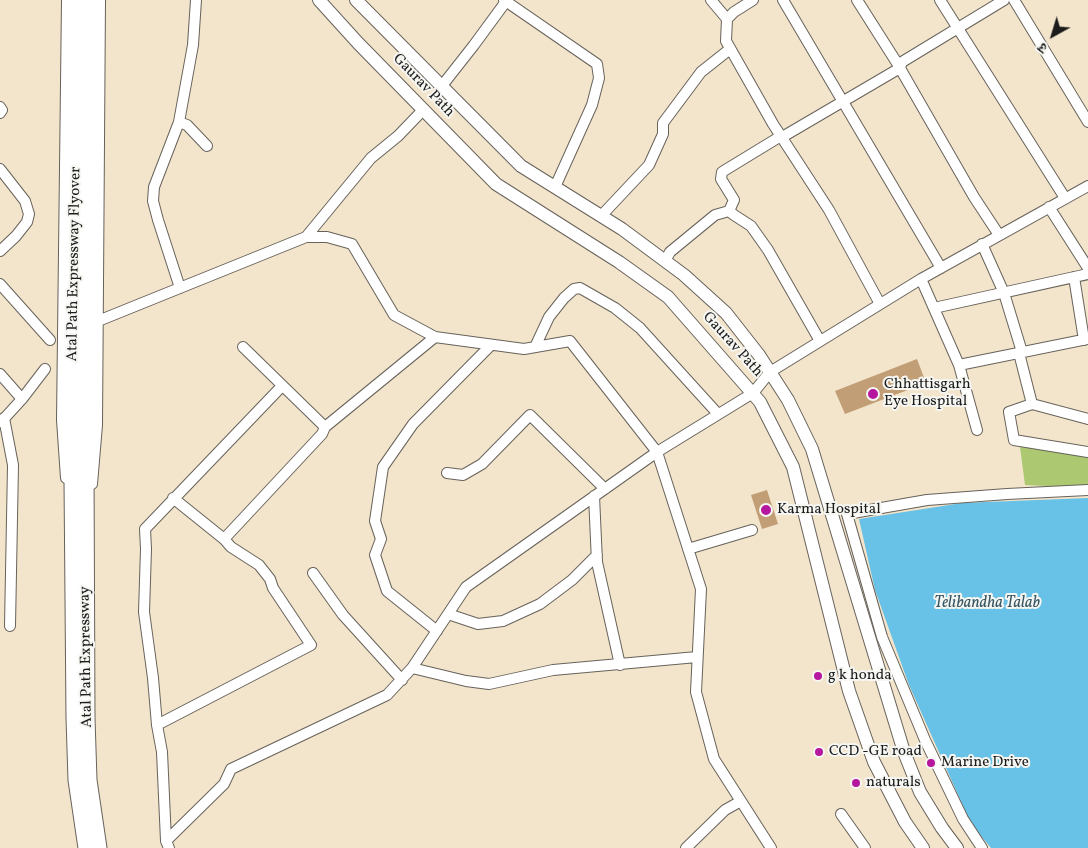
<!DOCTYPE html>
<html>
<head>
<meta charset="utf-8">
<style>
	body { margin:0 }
	#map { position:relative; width:1088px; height:848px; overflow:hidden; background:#f3e4cc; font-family:Vollkorn,"Noto Serif Devanagari",serif }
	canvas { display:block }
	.north { position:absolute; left:1028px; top:10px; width:50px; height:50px; -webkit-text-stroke:4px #f6f6f2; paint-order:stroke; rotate:219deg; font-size:14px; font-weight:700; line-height:20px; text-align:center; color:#1c1c1c }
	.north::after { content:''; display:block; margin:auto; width:18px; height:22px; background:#1c1c1c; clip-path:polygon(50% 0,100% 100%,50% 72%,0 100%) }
</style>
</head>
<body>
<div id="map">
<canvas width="1088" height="848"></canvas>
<div class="north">उ</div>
</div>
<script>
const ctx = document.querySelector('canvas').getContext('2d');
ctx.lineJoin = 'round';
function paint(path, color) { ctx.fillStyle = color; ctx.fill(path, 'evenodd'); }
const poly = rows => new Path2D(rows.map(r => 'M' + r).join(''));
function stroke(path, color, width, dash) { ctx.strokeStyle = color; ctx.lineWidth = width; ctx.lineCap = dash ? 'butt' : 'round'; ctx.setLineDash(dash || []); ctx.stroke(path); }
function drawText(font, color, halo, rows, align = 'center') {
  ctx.font = font + ' Vollkorn,serif'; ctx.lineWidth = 4; ctx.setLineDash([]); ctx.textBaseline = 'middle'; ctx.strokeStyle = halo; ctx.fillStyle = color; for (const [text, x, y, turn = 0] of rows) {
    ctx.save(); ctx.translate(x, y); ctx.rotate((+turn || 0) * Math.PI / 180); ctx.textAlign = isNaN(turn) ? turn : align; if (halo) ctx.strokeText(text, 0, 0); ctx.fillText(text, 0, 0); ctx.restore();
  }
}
paint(poly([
	[1020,447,1088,454,1088,488,1025,485]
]), '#acc971');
paint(poly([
	[1088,498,1088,848,991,848,971,824,909,685,875,590,859,519,962,503]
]), '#68c1e6');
paint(poly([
	[917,359,926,383,845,414,835,391],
	[767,490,778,524,762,529,751,495]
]), '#c29e76');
const minor = poly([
	[504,0,597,64,599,78,592,105,555,187],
	[711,0,727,19],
	[753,0,734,12,727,19,726,41,773,124,829,210,880,304],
	[783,0,941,268],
	[857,0,897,63,974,197,999,235],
	[940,0,1065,198],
	[1014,0,1088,122],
	[441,87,474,45,507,0],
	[0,107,2,110,0,113],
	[179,122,187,125,207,146],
	[0,169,25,201,29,214,27,222,16,236,0,251],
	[1049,207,1088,268],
	[601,216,649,165,663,134,663,123,701,72,730,49],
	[306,237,371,158,398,136,423,110],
	[982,244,1004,293,1022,352],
	[665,261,670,252,715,215,729,211],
	[1074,277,1084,340],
	[921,279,959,365,977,430],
	[0,284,50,340],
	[180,288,158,220,153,201,154,187,179,122,193,45,196,0],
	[934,308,1088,274],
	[98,321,306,237,327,237,352,244,394,315,435,337,524,349,570,341,657,452,701,589,696,692,714,759,771,848],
	[820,341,768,250,751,226,734,215,729,211,734,200,721,179,722,172,781,136,784,136,900,68,902,62,1004,0],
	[243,347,325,427],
	[535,347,549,317,564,298,574,289,580,288,615,308,640,328,718,414],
	[1019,353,1032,404,1088,419],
	[959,365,1088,339],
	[0,374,22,399],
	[1032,404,1009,412,1014,440,1088,452],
	[4,418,13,465,10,626],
	[1,422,22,399,45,369],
	[447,473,463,475,482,464,530,415,605,489],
	[66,478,62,420,67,0],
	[92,484,97,425,100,0],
	[594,496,597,562,620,665],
	[224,539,322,434,325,427,435,337],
	[688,549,752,530],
	[313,573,343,615,402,680],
	[448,614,478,624,503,621,540,604,572,580,597,555],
	[437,631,387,591,375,555,381,539,375,521,383,467,413,424,491,345],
	[412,668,466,681,489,684,553,670,697,657],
	[157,725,311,645,273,588,270,579,259,565,231,547,224,539,173,498],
	[841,814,865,848],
	[166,841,224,784,231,769,387,695,412,668,466,587,657,452,753,393,770,372,921,279,1088,186],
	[169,848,166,841,162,752,157,725,153,678,144,612,146,549,145,529,282,386],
	[686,848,725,810,741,801],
	[982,848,963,819,925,740,882,637,847,514,927,500,1007,494,1088,490]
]);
const major = poly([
	[319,0,358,43,496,184,619,262,668,297,760,402,793,467,849,691,874,762,905,822,923,848],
	[356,0,521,166,622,229,684,275,726,313,759,355,788,400,812,449,904,752,920,792,942,828,957,848]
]);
const highway = poly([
	[78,0,72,480,74,718,76,780,86,848],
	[92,0,86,466,87,718,89,780,99,848]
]);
stroke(minor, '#67625a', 12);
stroke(major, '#67625a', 14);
stroke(highway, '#67625a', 17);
stroke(minor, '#fff', 10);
stroke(major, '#fff', 12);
stroke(highway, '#fff', 15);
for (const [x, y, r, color] of [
	[873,394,6,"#b5179e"],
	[766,510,6,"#b5179e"],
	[818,676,5,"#b5179e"],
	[819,752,5,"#b5179e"],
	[931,763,5,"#b5179e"],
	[856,783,5,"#b5179e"]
]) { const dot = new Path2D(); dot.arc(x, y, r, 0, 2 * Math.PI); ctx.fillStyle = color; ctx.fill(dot); stroke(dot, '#f6f6f2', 2); }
drawText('15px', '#1c1c1c', '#f6f6f2', [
	["Gaurav Path",423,86,46],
	["Atal Path Expressway Flyover",75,264,-89],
	["Gaurav Path",732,345,48],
	["Atal Path Expressway",87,657,-91]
]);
drawText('15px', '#1c1c1c', '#f6f6f2', [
	["Chhattisgarh",884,385],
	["Eye Hospital",884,402],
	["Karma Hospital",777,510],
	["g k honda",828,676],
	["CCD -GE road",829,752],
	["Marine Drive",941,763],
	["naturals",866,783]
], 'left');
drawText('italic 16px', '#375663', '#f6f6f2', [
	["Telibandha Talab",987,604]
]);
</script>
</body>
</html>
